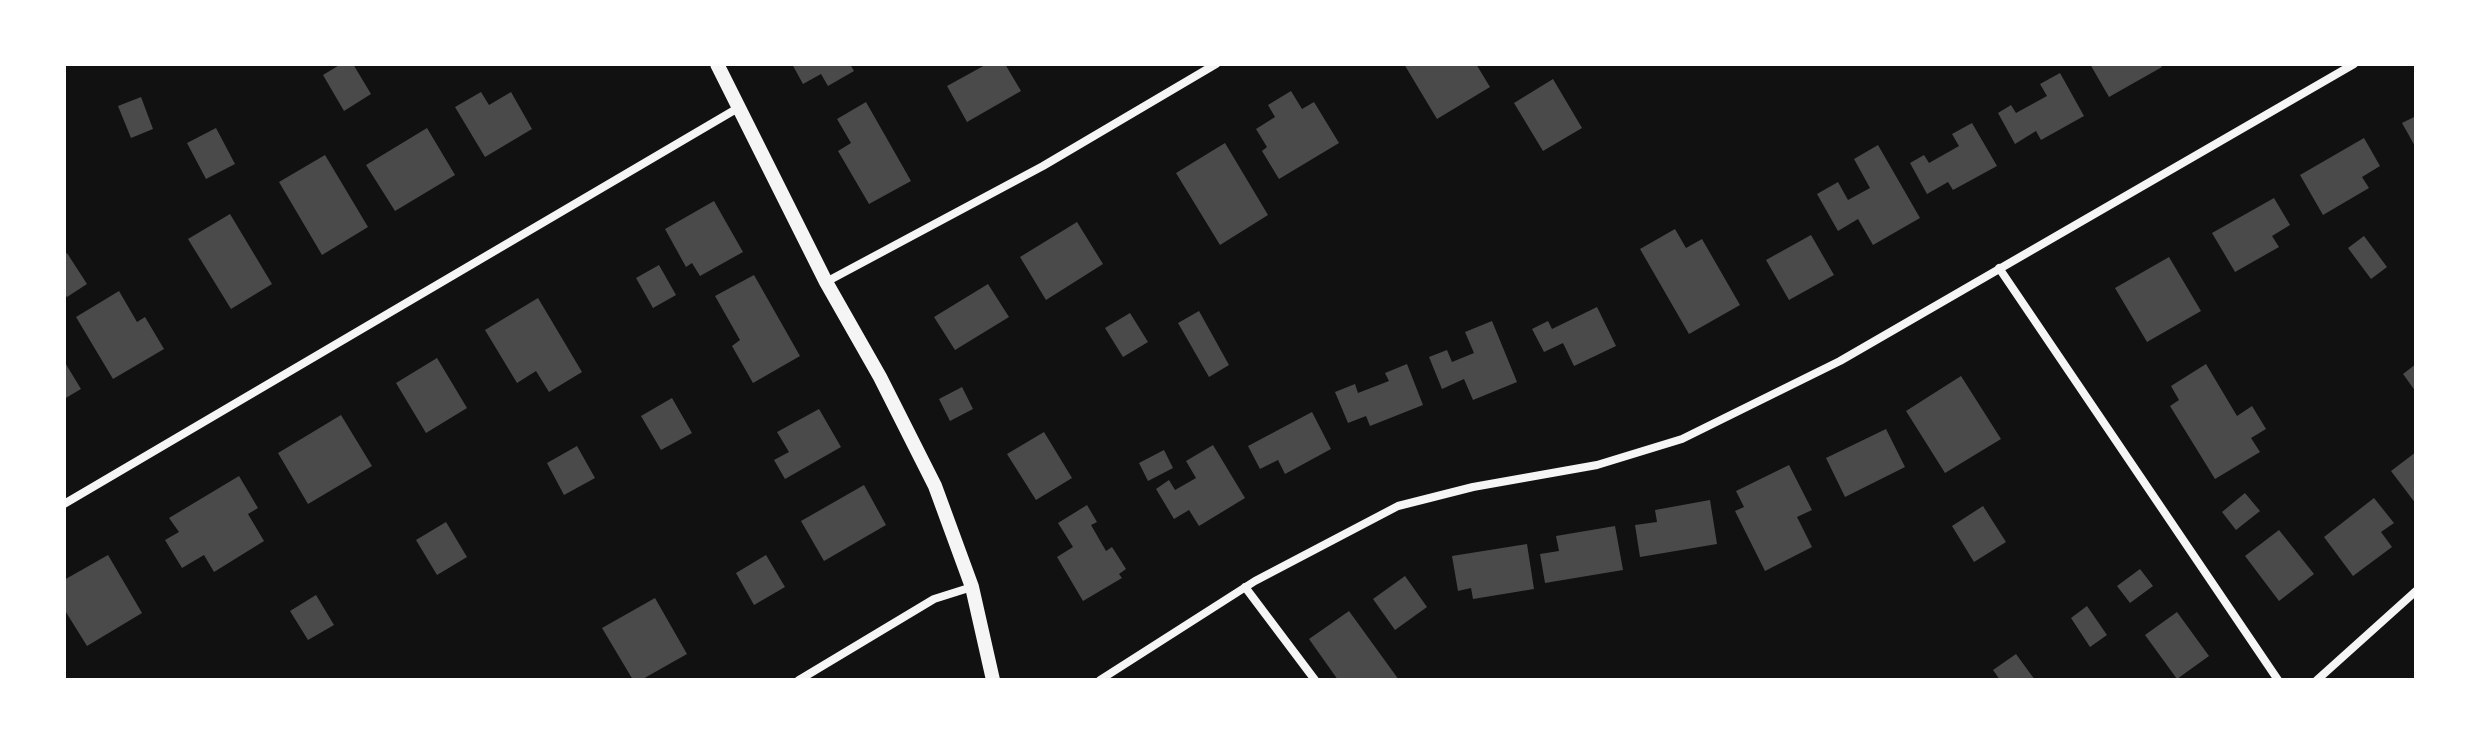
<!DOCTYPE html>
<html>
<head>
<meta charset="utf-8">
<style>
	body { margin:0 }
	#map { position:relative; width:2480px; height:744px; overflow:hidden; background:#111; font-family:"Crimson Pro",serif }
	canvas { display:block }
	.frame { position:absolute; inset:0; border:66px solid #fff; pointer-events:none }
</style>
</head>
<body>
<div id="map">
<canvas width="2480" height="744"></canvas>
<div class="frame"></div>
</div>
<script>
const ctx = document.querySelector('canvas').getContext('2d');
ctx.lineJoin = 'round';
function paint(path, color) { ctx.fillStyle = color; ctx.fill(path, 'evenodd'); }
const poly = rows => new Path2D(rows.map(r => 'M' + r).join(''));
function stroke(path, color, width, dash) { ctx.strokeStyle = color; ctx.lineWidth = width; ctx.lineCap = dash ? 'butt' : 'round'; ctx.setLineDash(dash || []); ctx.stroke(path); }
paint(poly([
	[341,64,353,64,371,94,344,111,323,75],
	[792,64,850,64,854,71,828,86,821,74,803,84],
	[987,64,1005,64,1021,91,967,122,947,86],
	[1404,64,1476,64,1490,87,1437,119],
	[2090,64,2160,64,2162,67,2109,97],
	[2060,73,2084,116,2041,140,2036,131,2015,144,1998,113,2011,105,2016,113,2047,96,2040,84],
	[1553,79,1582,128,1543,151,1514,103],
	[1291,91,1302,109,1314,102,1339,143,1279,179,1262,151,1267,147,1256,129,1275,117,1268,105],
	[481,92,489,105,511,92,532,129,485,157,455,107],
	[141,97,153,129,131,138,118,106],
	[866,102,911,181,869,204,838,151,851,143,837,119],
	[2416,116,2416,148,2402,123],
	[1972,123,1997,166,1953,190,1948,182,1927,194,1910,163,1924,155,1929,163,1959,146,1952,134],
	[216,128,235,164,206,179,187,143],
	[427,128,455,175,395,211,366,165],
	[2364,138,2380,166,2362,177,2369,188,2323,215,2300,175],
	[1225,143,1268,215,1220,245,1176,173],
	[1878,145,1920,218,1873,245,1858,219,1838,231,1817,194,1838,182,1848,200,1870,188,1854,159],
	[325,155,368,227,322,255,279,182],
	[2274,198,2290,225,2272,236,2279,247,2235,272,2212,233],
	[714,201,743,252,700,276,692,263,686,267,665,229],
	[230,214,272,284,231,309,188,239],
	[1077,222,1103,264,1046,300,1020,257],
	[1675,229,1686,248,1702,239,1740,305,1689,334,1640,249],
	[1811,235,1834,275,1789,300,1766,260],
	[2364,236,2387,267,2371,279,2348,248],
	[67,253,87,284,67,297,64,293,64,255],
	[2169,257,2201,311,2147,342,2115,288],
	[659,265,676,295,653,308,636,278],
	[754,275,800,356,753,383,732,346,740,340,715,296],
	[988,284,1009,317,955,350,934,317],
	[119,291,137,322,145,317,164,349,113,379,76,317],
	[538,298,582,372,549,392,536,371,517,383,485,330],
	[1597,307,1616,346,1574,366,1563,343,1544,352,1532,329,1548,321,1552,329],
	[1199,311,1229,365,1209,377,1178,323],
	[1130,313,1148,342,1123,357,1105,328],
	[1492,321,1517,382,1473,400,1464,379,1442,389,1429,357,1447,350,1452,362,1474,353,1465,332],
	[437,358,467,408,426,433,396,383],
	[64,361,81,389,64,399],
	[1407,364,1423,405,1370,426,1366,416,1348,423,1335,392,1355,384,1358,393,1389,381,1385,373],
	[2206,364,2237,416,2252,406,2266,429,2251,438,2260,452,2215,479,2170,406,2179,400,2171,386],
	[2416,364,2416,392,2403,374],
	[1961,376,2001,439,1945,473,1906,411],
	[962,387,973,409,950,421,939,399],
	[672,398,692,433,661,450,641,416],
	[819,409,841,447,785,479,774,460,789,452,777,432],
	[1312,412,1331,449,1285,474,1278,460,1260,469,1248,446],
	[341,415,372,466,308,504,278,453],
	[1886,429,1905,467,1845,497,1826,458],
	[1044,432,1072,478,1036,500,1007,454],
	[1213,445,1245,498,1199,526,1189,510,1174,519,1156,489,1169,480,1175,490,1196,478,1186,461],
	[577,446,595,478,564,495,547,463],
	[1164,450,1173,468,1148,481,1139,463],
	[2416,452,2416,504,2391,471],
	[1789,465,1812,510,1797,517,1812,547,1765,571,1735,511,1744,507,1736,491],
	[239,476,258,508,248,514,264,541,214,572,204,555,182,568,165,540,179,532,169,518],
	[864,485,886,525,824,561,801,521],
	[2245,493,2260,511,2236,530,2222,512],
	[2374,498,2394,523,2381,532,2392,547,2353,576,2324,537],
	[1710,500,1717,544,1640,557,1635,525,1657,522,1655,510],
	[1087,505,1097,522,1091,525,1106,551,1112,547,1126,569,1119,574,1122,578,1083,601,1057,557,1073,547,1058,523],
	[1983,506,2006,542,1974,562,1952,526],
	[446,522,467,557,437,575,416,540],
	[1615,526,1623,570,1545,583,1540,554,1559,551,1556,536],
	[2279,530,2314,574,2279,601,2245,556],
	[1527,544,1534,589,1473,599,1471,588,1458,591,1452,556],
	[108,555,142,613,87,646,64,609,64,580],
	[766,555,785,587,754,605,736,573],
	[2140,569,2153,586,2130,603,2117,586],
	[1405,576,1427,607,1395,630,1373,599],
	[316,595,334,625,308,640,290,611],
	[655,598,687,654,641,680,633,680,602,628],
	[2087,606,2107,635,2090,647,2071,618],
	[1349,611,1399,680,1338,680,1309,639],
	[2177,612,2209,656,2177,679,2145,635],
	[2016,654,2035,680,2000,680,1993,670]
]), '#4a4a4a');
stroke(poly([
	[1999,268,2278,680],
	[826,282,1043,166,1216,64],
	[64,504,738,108],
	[1245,587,1315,680],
	[799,680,934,599,972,587],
	[1100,680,1255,581,1398,506,1473,487,1597,465,1682,439,1840,361,2354,64],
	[2317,680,2416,591]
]), '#f5f5f5', 8);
stroke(poly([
	[717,64,826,282,880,377,935,486,972,587,993,680]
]), '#f5f5f5', 14);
</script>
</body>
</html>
